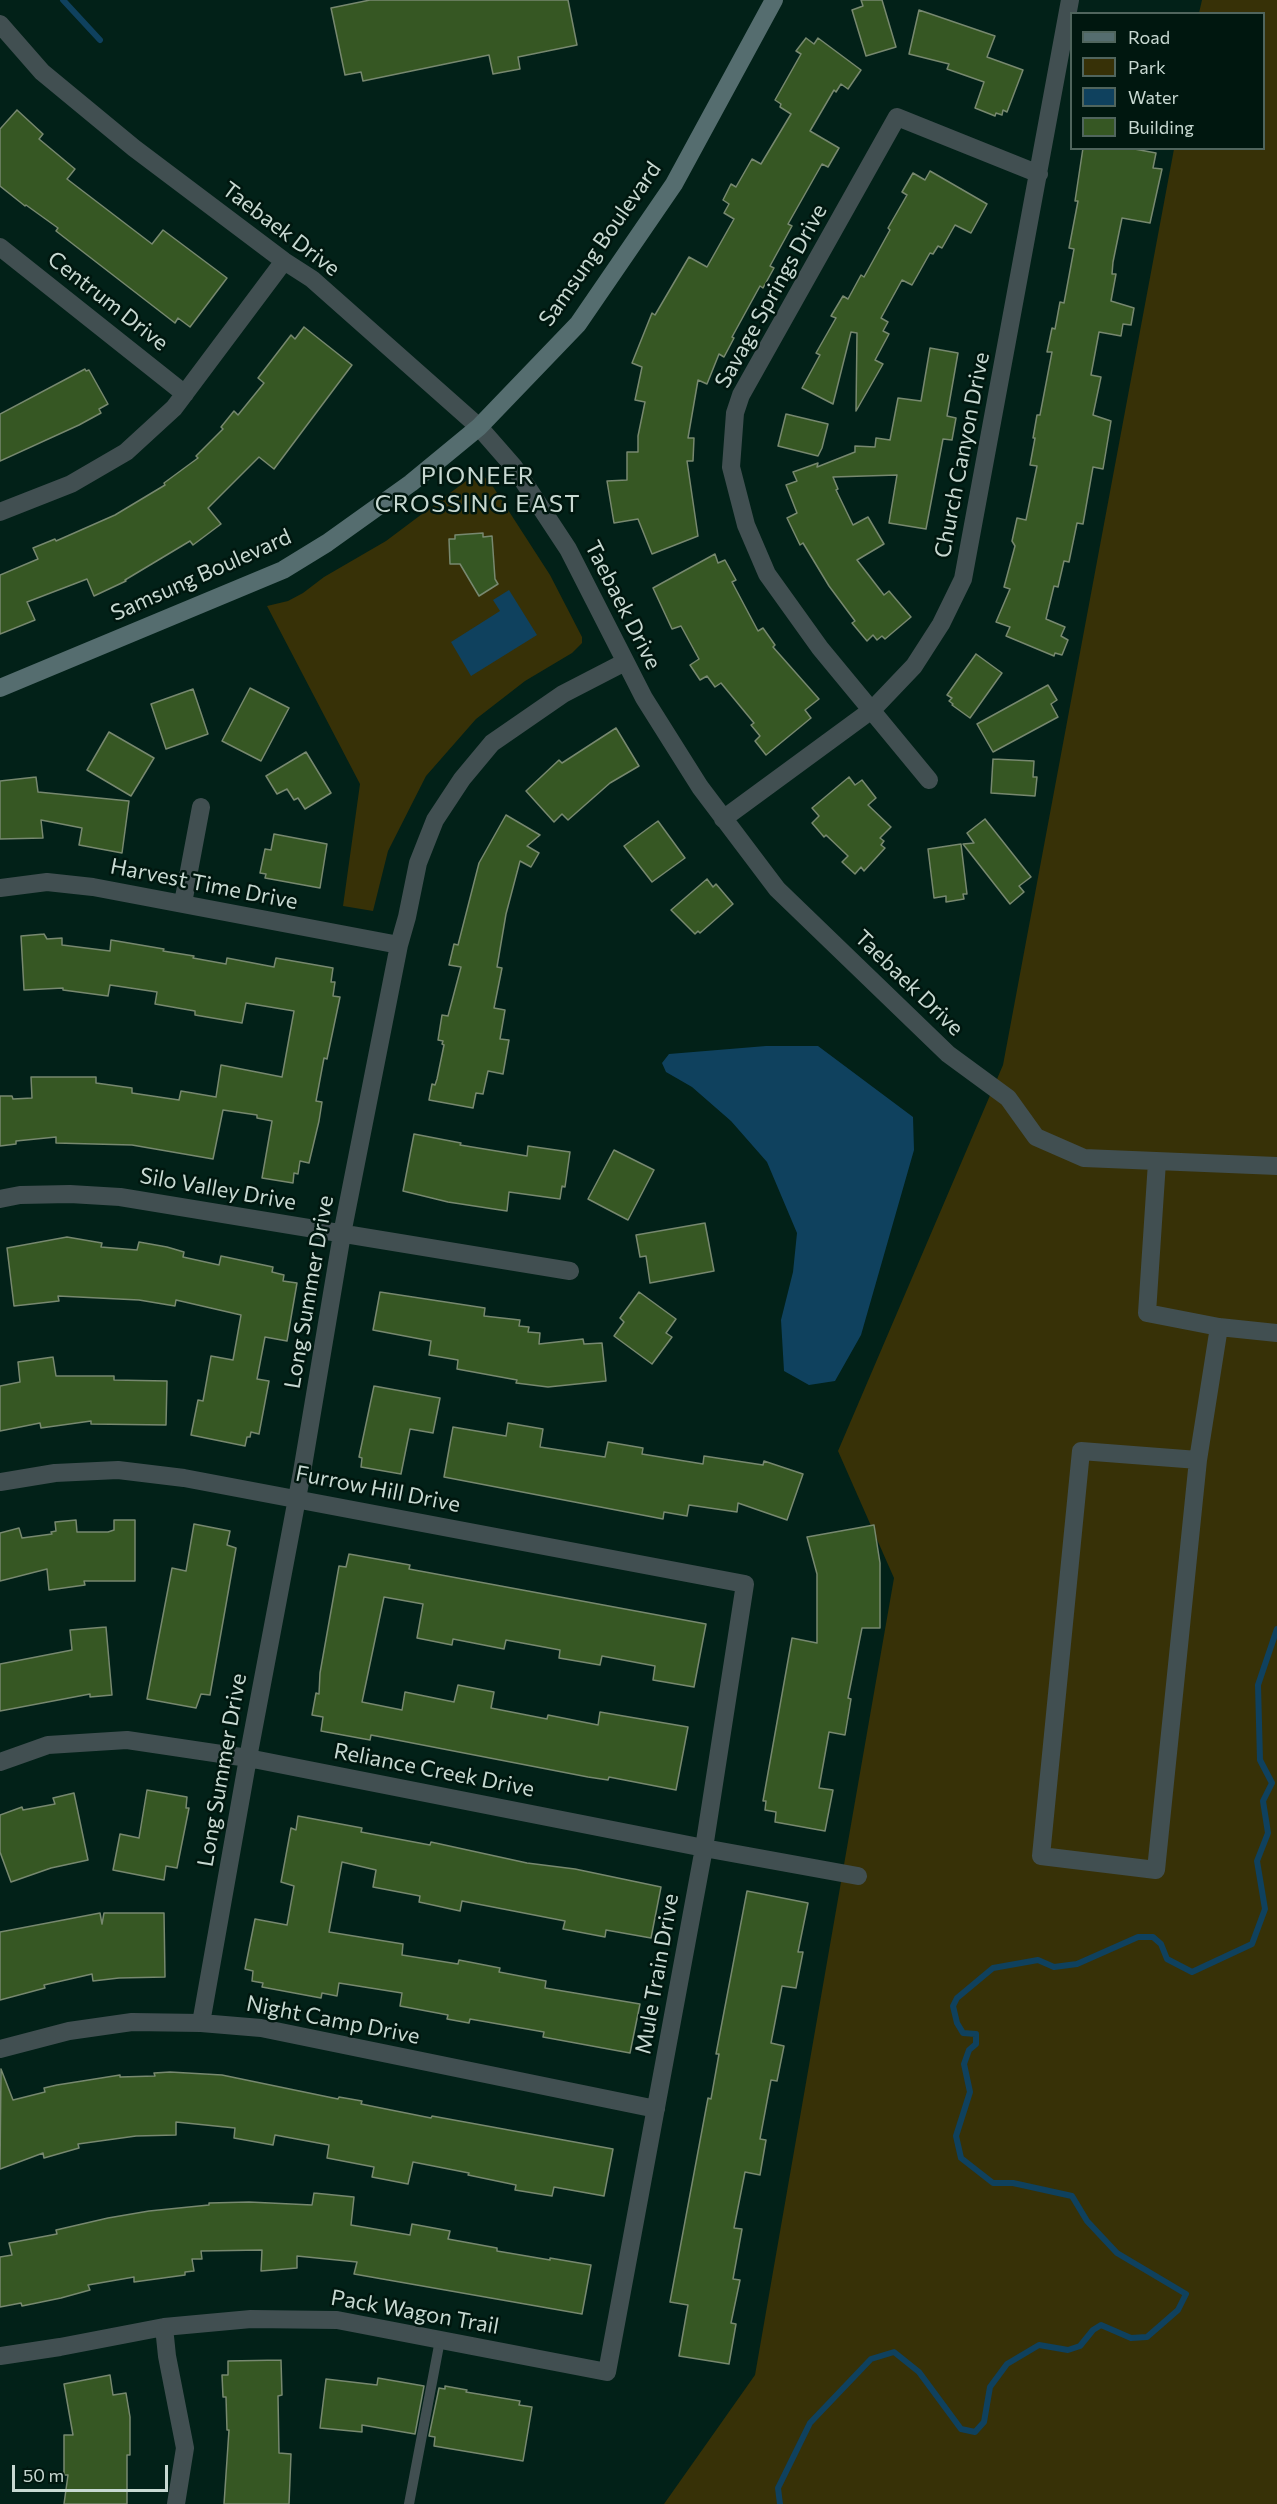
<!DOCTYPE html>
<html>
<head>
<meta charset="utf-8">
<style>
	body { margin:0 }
	#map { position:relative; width:1277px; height:2504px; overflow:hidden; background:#022118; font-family:Commissioner,sans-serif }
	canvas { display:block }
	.legend { position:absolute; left:1070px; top:12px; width:195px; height:138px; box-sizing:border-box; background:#00170f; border:2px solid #50655d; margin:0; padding:8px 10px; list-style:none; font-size:18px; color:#c8d9d2 }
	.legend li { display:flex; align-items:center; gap:12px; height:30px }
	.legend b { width:30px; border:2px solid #50655d }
	.scale { position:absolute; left:12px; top:2465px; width:156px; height:27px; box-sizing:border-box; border:3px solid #c8d9d2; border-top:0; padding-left:8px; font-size:18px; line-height:21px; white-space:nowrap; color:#c8d9d2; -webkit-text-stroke:4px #00170f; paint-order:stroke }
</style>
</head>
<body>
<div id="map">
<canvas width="1277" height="2504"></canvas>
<ul class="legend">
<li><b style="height:8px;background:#556d6f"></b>Road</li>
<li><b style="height:16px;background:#373107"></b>Park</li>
<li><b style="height:16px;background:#0f415e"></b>Water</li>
<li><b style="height:16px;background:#365723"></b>Building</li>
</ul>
<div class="scale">50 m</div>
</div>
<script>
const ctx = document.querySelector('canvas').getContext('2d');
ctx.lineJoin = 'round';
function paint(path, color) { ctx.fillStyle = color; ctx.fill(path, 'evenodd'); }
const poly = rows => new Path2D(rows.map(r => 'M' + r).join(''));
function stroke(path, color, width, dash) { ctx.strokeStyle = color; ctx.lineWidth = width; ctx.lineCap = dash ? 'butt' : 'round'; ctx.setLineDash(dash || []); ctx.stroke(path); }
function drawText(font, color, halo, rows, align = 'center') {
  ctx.font = font + ' Commissioner,sans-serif'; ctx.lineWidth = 5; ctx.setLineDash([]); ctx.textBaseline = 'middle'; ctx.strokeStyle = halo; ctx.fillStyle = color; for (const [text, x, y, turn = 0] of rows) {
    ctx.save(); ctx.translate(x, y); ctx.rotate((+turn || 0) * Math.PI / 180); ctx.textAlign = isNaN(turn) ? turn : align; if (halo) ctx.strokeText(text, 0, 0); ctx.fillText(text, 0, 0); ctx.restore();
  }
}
paint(poly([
	[1202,0,1277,0,1277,2504,664,2504,755,2375,894,1578,838,1451,1003,1065,1174,149,1264,148,1264,14,1199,13],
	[481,474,490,482,550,575,582,637,582,643,572,653,525,681,476,719,426,776,388,851,373,911,343,906,360,784,267,606,288,601,303,593,324,577,386,541,470,478]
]), '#373107');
paint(poly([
	[509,590,537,635,471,676,451,642,500,611,493,600],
	[766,1046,818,1046,913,1117,914,1150,861,1335,835,1381,809,1385,784,1371,781,1320,793,1272,797,1233,767,1162,731,1121,692,1087,666,1072,662,1063,669,1054]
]), '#0f415e');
stroke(poly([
	[63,0,100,40],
	[780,2504,778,2488,810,2423,871,2359,894,2352,919,2372,961,2429,975,2432,984,2422,990,2387,1007,2364,1039,2345,1068,2350,1080,2346,1093,2330,1101,2325,1131,2338,1147,2337,1178,2310,1186,2294,1117,2253,1087,2221,1072,2196,1013,2183,993,2183,961,2158,956,2136,970,2092,964,2064,969,2050,976,2044,976,2034,963,2033,957,2023,953,2006,957,1998,993,1968,1038,1960,1054,1967,1077,1964,1138,1937,1153,1937,1161,1944,1167,1959,1192,1972,1252,1944,1265,1909,1257,1861,1268,1833,1263,1801,1272,1783,1260,1760,1258,1685,1277,1629]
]), '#0f415e', 6);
const building = poly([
	[370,0,568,0,577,45,518,57,520,69,493,74,489,55,363,81,361,72,345,75,331,8,370,0],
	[861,0,882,0,896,47,866,56,852,10,863,6,861,0],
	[919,10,995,36,987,57,1023,70,1007,112,1003,110,1002,115,996,113,995,116,975,108,984,82,947,69,949,64,909,54,919,10],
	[806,38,814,44,818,38,861,70,848,89,841,84,836,92,834,90,810,131,839,148,828,167,822,164,788,224,792,226,770,266,774,268,763,288,760,286,732,337,734,338,724,357,719,354,707,384,698,380,688,438,694,438,693,461,687,461,698,536,652,554,638,519,614,523,607,481,627,480,627,452,638,452,638,436,645,402,635,400,642,367,632,363,652,313,655,315,689,257,707,267,734,219,724,213,729,204,723,200,731,184,736,187,752,159,761,164,791,114,780,107,781,104,775,100,801,54,796,51,806,38],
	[17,110,43,134,39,139,75,169,67,179,152,244,163,230,227,278,190,327,178,318,175,323,56,231,58,228,26,205,25,206,0,186,0,129,17,110],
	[1083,148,1129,148,1156,153,1153,168,1162,169,1150,223,1122,218,1113,262,1112,274,1116,274,1111,301,1134,308,1131,325,1123,324,1121,336,1099,332,1091,375,1101,377,1093,415,1111,421,1103,469,1093,467,1083,524,1077,523,1069,562,1064,561,1058,587,1054,586,1046,619,1065,627,1061,636,1068,640,1062,655,1055,653,1054,656,1006,636,1010,627,996,622,1010,589,1004,587,1015,546,1012,541,1017,518,1026,520,1037,466,1030,465,1035,438,1033,438,1037,415,1040,415,1052,352,1047,352,1052,328,1055,329,1060,302,1064,303,1074,249,1069,248,1078,201,1075,201,1083,148],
	[930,171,987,204,971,233,955,225,942,248,938,246,933,254,930,253,912,285,902,280,881,318,888,322,883,331,889,334,875,360,883,364,856,411,857,333,851,332,833,404,802,388,820,355,816,353,836,318,831,316,843,296,848,299,861,275,864,277,890,230,888,228,907,195,902,192,913,173,925,180,930,171],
	[304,327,352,365,274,469,259,457,208,508,221,524,193,545,190,541,125,580,126,581,94,596,87,579,27,602,35,620,0,634,0,575,38,559,33,548,55,539,56,541,115,515,165,485,164,483,198,458,196,456,223,429,221,427,234,411,238,415,264,383,258,378,291,335,295,339,304,327],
	[930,348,958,353,947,416,956,418,952,440,943,439,926,529,889,523,897,475,833,477,838,489,836,490,853,525,868,517,884,544,857,560,884,595,889,591,911,617,885,639,882,636,877,640,873,635,867,641,852,623,855,621,829,586,803,543,800,545,787,518,797,513,786,485,797,481,793,472,818,463,817,467,855,452,855,446,875,447,876,438,890,440,898,398,921,401,930,348],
	[85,369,86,371,89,370,108,404,99,409,101,413,79,425,0,461,0,414,85,369],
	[786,414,828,424,822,448,818,456,778,446,786,414],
	[483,533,483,537,492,536,495,579,498,584,479,596,460,564,450,564,449,539,455,539,455,535,483,533],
	[715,554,718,563,725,560,736,580,732,582,758,631,763,628,775,645,773,647,819,699,805,710,811,718,766,755,755,741,760,736,751,725,754,723,721,683,715,687,707,676,700,680,690,665,699,659,681,626,672,629,653,588,715,554],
	[976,654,1002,673,970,718,952,705,953,704,949,701,952,698,947,695,976,654],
	[1048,685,1057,700,1051,704,1058,717,993,752,977,724,1048,685],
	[250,688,289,708,261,761,222,741,250,688],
	[193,689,208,734,166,749,151,704,193,689],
	[616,728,639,766,610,783,568,820,562,814,554,822,526,791,559,760,562,763,616,728],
	[109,732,154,758,131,796,87,770,109,732],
	[306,752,331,793,305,809,298,798,294,800,287,789,277,794,266,776,306,752],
	[993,759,1034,761,1033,777,1037,777,1035,796,991,793,993,759],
	[36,777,38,792,129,801,122,853,79,845,82,828,41,820,43,838,0,839,0,781,36,777],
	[849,777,855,785,862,780,876,798,868,805,891,827,880,838,884,841,881,845,885,848,864,871,861,867,855,874,842,862,848,856,826,835,824,837,812,823,819,816,812,808,849,777],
	[506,815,540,835,527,846,539,853,531,867,520,861,506,914,497,967,502,968,494,1008,505,1010,500,1039,509,1040,503,1074,488,1071,483,1094,476,1093,473,1108,429,1100,432,1084,435,1085,437,1079,444,1045,442,1044,443,1041,438,1040,442,1015,448,1016,461,967,449,965,454,944,458,945,479,863,506,815],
	[985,819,1031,877,1019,886,1024,892,1010,904,963,844,974,843,967,833,985,819],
	[658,821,685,858,652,882,624,846,658,821],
	[274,834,327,844,320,888,265,878,266,874,260,873,265,849,271,850,274,834],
	[961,844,967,894,963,894,964,899,946,902,946,896,934,898,928,849,961,844],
	[707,879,713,887,716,884,733,904,700,933,698,931,695,934,671,910,707,879],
	[44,934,47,939,62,938,62,945,110,951,111,940,164,949,163,951,194,956,193,958,226,964,227,958,274,967,276,958,333,968,331,982,335,982,333,996,340,997,327,1059,324,1058,316,1101,322,1102,319,1121,309,1163,300,1161,298,1174,294,1173,293,1183,262,1178,272,1121,257,1118,257,1115,223,1110,213,1159,132,1145,56,1143,56,1137,16,1141,16,1144,0,1146,0,1096,12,1096,13,1099,32,1098,31,1077,96,1077,96,1083,132,1088,132,1093,179,1100,181,1091,216,1097,221,1065,282,1077,294,1011,246,1003,242,1023,195,1015,195,1011,155,1004,157,992,110,985,108,996,63,990,63,988,24,990,21,936,44,934],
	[414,1134,461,1143,460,1145,527,1156,528,1146,570,1152,565,1187,562,1186,560,1199,509,1192,507,1211,448,1202,403,1191,414,1134],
	[614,1150,654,1170,628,1220,588,1199,614,1150],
	[705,1223,714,1271,650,1283,646,1256,640,1257,636,1235,705,1223],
	[67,1237,102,1243,101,1247,137,1250,139,1242,167,1247,184,1252,183,1257,219,1265,221,1256,273,1267,272,1272,284,1275,283,1281,297,1283,287,1341,265,1337,257,1379,269,1381,259,1434,251,1432,250,1437,247,1437,245,1446,191,1435,198,1400,203,1401,211,1356,233,1360,241,1315,176,1300,175,1306,139,1300,58,1296,59,1301,14,1306,7,1248,67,1237],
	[380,1292,485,1308,484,1316,520,1320,519,1326,529,1327,528,1332,540,1333,539,1344,583,1339,584,1344,602,1343,606,1381,548,1387,516,1383,517,1380,457,1369,458,1360,429,1355,431,1341,373,1330,380,1292],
	[639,1292,676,1319,666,1333,672,1337,652,1364,614,1336,624,1322,620,1318,639,1292],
	[53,1357,56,1376,114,1376,114,1380,167,1381,166,1425,91,1424,91,1421,41,1428,40,1423,0,1431,0,1386,20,1382,18,1362,53,1357],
	[374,1386,440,1398,433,1433,410,1429,401,1474,361,1467,362,1458,359,1457,374,1386],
	[508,1423,543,1429,540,1447,605,1457,608,1442,643,1448,642,1454,703,1464,704,1456,763,1465,764,1461,803,1474,787,1520,738,1503,737,1512,689,1505,687,1516,664,1512,663,1519,444,1477,453,1427,506,1436,508,1423],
	[76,1520,77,1532,108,1532,114,1530,114,1520,135,1520,135,1581,84,1581,85,1585,49,1590,47,1569,0,1581,0,1533,19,1528,22,1538,52,1534,51,1532,56,1531,55,1522,76,1520],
	[194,1524,230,1531,227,1545,236,1548,210,1695,201,1694,196,1708,147,1699,172,1568,186,1571,194,1524],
	[874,1525,880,1563,880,1628,862,1628,848,1698,851,1699,845,1735,829,1732,819,1788,833,1790,825,1831,775,1822,776,1812,765,1810,766,1801,763,1801,792,1638,817,1643,817,1574,807,1537,874,1525],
	[349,1554,410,1565,409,1569,706,1624,694,1687,653,1680,655,1666,602,1656,600,1665,559,1658,560,1650,506,1640,504,1649,453,1639,452,1645,417,1638,423,1604,384,1597,362,1702,402,1710,405,1692,454,1702,458,1685,494,1692,491,1708,547,1719,548,1715,598,1725,600,1712,688,1727,676,1790,609,1777,608,1780,588,1777,371,1735,370,1740,321,1731,323,1717,312,1715,316,1693,319,1694,320,1673,339,1566,346,1567,349,1554],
	[106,1627,112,1695,90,1697,90,1694,0,1711,0,1664,72,1650,70,1630,106,1627],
	[147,1790,187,1797,186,1808,189,1808,177,1868,166,1866,164,1880,113,1870,120,1834,139,1838,147,1790],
	[74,1793,88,1860,51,1868,11,1882,0,1852,0,1815,22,1807,23,1810,55,1804,53,1798,74,1793],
	[298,1816,362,1828,361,1832,430,1845,431,1842,527,1863,575,1869,661,1887,651,1938,606,1930,605,1937,563,1929,565,1921,462,1901,460,1911,419,1902,420,1896,373,1887,376,1870,342,1862,329,1932,403,1944,402,1955,458,1964,459,1960,500,1968,499,1972,546,1981,545,1988,640,2004,630,2053,543,2037,544,2032,470,2019,469,2023,447,2019,448,2015,400,2006,402,1993,339,1983,337,1996,322,1993,321,1998,262,1987,263,1983,252,1981,253,1971,245,1969,255,1919,287,1925,294,1886,281,1882,291,1828,296,1830,298,1816],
	[747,1891,808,1903,798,1952,803,1952,796,1988,782,1986,771,2043,784,2046,777,2081,771,2080,760,2139,766,2140,760,2175,745,2172,734,2228,742,2229,733,2279,740,2280,731,2323,736,2324,729,2364,679,2356,688,2305,670,2302,708,2098,711,2099,719,2054,716,2054,747,1891],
	[100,1913,102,1924,104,1913,164,1913,165,1977,119,1978,93,1981,92,1974,44,1985,45,1988,0,2000,0,1932,100,1913],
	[1,2069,13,2100,45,2092,44,2088,57,2085,120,2075,120,2077,155,2076,154,2073,170,2072,222,2075,338,2099,339,2097,362,2101,361,2104,431,2118,432,2116,613,2149,604,2196,554,2187,552,2196,515,2190,516,2185,468,2175,469,2173,413,2162,408,2184,372,2177,374,2167,327,2158,329,2145,275,2135,273,2145,234,2138,235,2128,176,2122,176,2135,136,2136,78,2144,79,2148,44,2158,43,2153,0,2169,1,2069],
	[314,2193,354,2197,351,2225,410,2235,412,2224,450,2231,448,2239,497,2248,497,2251,550,2260,550,2258,591,2265,582,2314,354,2274,357,2262,297,2256,297,2268,261,2271,262,2250,201,2251,202,2259,192,2259,194,2271,185,2272,185,2275,134,2282,134,2277,88,2285,90,2290,61,2298,22,2306,21,2303,0,2307,0,2257,12,2255,9,2243,57,2234,56,2230,108,2218,149,2211,209,2205,209,2203,249,2202,312,2205,314,2193],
	[281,2360,282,2395,278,2396,279,2453,291,2454,289,2504,224,2504,229,2430,227,2430,226,2397,223,2397,222,2375,228,2375,228,2361,281,2360],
	[110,2375,113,2395,126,2393,130,2417,130,2455,127,2455,127,2504,64,2504,68,2475,64,2475,64,2435,73,2435,64,2384,110,2375],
	[378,2378,424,2386,415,2434,362,2425,362,2432,320,2428,326,2379,377,2385,378,2378],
	[445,2386,467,2390,466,2392,520,2401,519,2405,532,2407,523,2461,434,2446,435,2437,429,2436,439,2388,445,2389,445,2386]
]);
paint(building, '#365723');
stroke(building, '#77886f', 1.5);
stroke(poly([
	[409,2504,440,2340]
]), '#414f51', 10);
stroke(poly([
	[0,24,42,72,134,148,284,261,312,279,479,427,514,467,568,549,644,698,700,787,777,889,948,1054,1008,1098,1036,1137,1084,1158,1277,1166],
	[0,247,185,394],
	[0,512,71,484,126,452,174,408,284,261],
	[929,780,820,648,767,574,746,525,731,467,735,413,741,395,897,117,1039,174],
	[723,819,873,709,914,666,941,624,963,579,1070,0],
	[0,888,47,882,93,887,399,945],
	[183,903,201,807],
	[1157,1162,1147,1313,1219,1327,1277,1333],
	[0,1199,20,1195,70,1194,120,1197,570,1271],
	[1198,1460,1081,1451,1041,1856,1156,1870,1198,1460,1219,1327],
	[0,1482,55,1473,118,1470,184,1478,745,1584,704,1848,607,2372,337,2320,251,2319,164,2327,60,2347,0,2356],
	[0,1762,48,1745,127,1740,248,1758,704,1848,858,1876],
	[201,2023,248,1758,302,1472,342,1234,399,945,407,917,418,863,435,820,462,779,492,743,563,694,625,662],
	[0,2049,69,2031,132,2022,201,2023,261,2028,656,2109],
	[164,2327,167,2356,185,2448,176,2504]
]), '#414f51', 18);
stroke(poly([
	[0,688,283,570,327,543,411,483,479,427,578,324,674,184,774,0]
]), '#556d6f', 18);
drawText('22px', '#c8d9d2', '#00170f', [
	["Taebaek Drive",281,229,37],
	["Samsung Boulevard",600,244,-55],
	["Savage Springs Drive",771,296,-61],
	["Centrum Drive",108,301,38],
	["Church Canyon Drive",962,455,-79],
	["Samsung Boulevard",201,575,-24],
	["Taebaek Drive",623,605,63],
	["Harvest Time Drive",204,884,11],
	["Taebaek Drive",909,983,44],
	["Silo Valley Drive",218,1189,10],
	["Long Summer Drive",309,1292,-80],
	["Furrow Hill Drive",378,1489,11],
	["Long Summer Drive",222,1770,-80],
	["Reliance Creek Drive",434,1770,11],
	["Mule Train Drive",657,1974,-80],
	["Night Camp Drive",333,2020,11],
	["Pack Wagon Trail",415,2312,10]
]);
ctx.letterSpacing = '1.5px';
drawText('24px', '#c8d9d2', '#00170f', [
	["PIONEER",478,476],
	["CROSSING EAST",478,504]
]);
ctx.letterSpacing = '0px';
</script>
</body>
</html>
